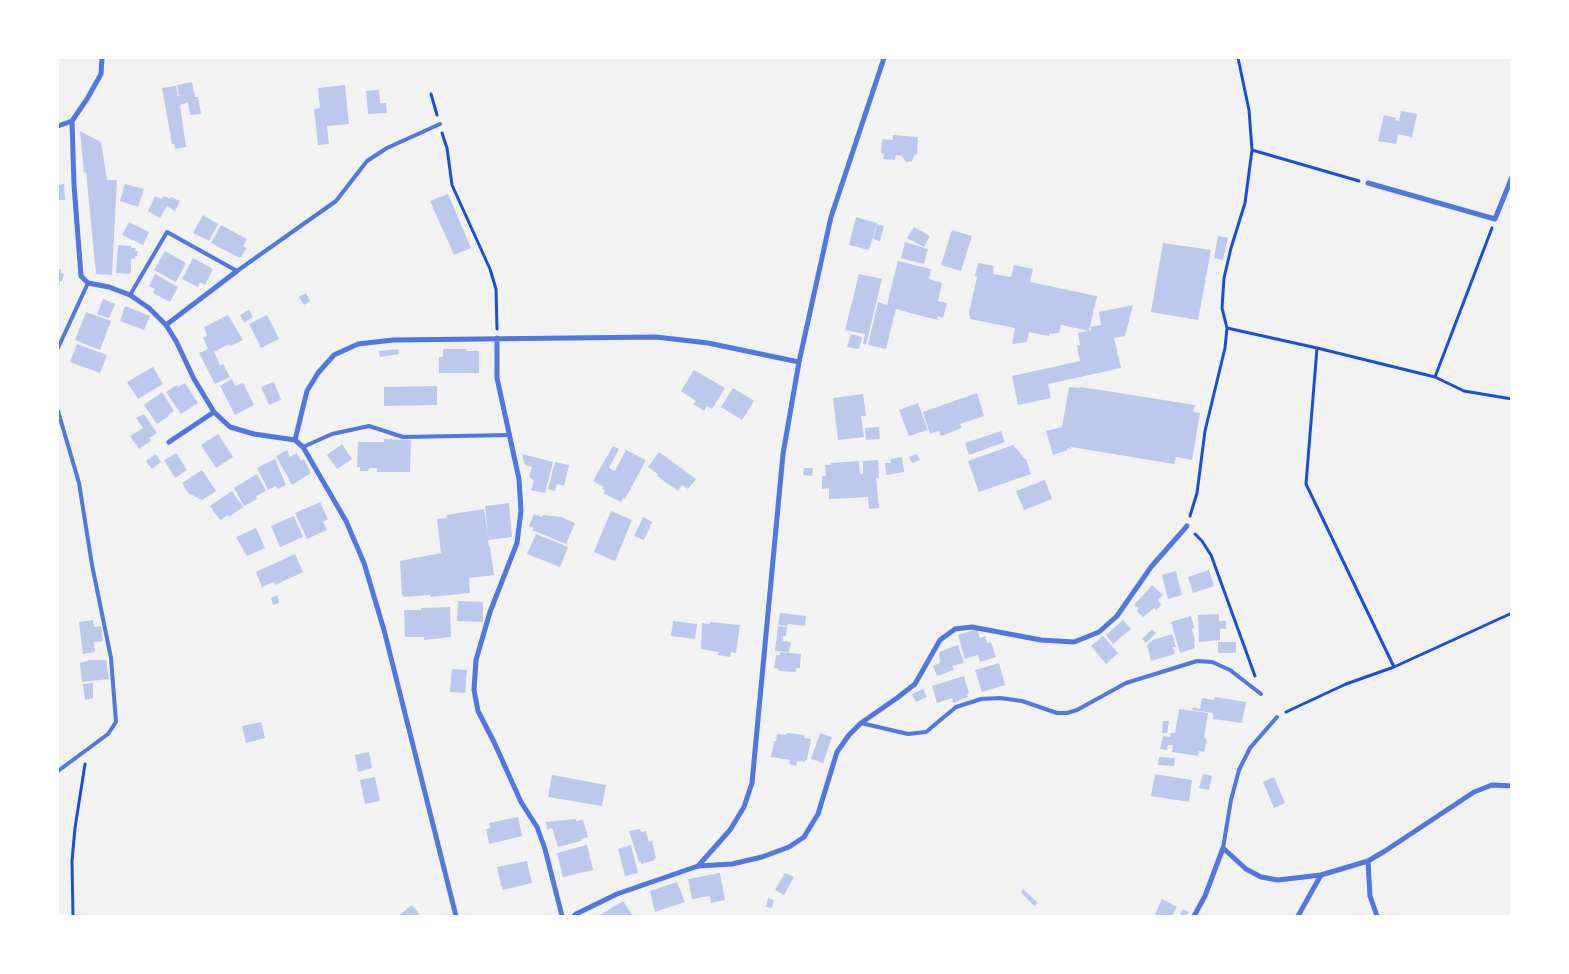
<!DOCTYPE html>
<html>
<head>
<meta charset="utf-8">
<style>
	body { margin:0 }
	#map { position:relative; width:1569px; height:974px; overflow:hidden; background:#f2f2f2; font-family:"Work Sans",sans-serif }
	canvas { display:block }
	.frame { position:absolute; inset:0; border:59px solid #fff; pointer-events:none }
</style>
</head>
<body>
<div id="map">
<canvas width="1569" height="974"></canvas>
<div class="frame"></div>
</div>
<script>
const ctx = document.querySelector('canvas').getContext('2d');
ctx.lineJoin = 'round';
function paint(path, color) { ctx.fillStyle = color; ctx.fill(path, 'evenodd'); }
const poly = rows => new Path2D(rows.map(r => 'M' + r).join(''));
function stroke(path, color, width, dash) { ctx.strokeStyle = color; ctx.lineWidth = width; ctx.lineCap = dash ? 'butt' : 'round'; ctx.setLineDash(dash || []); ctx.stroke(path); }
paint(poly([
	[192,82,195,97,198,97,201,114,190,115,188,102,180,105,186,147,175,149,174,144,172,144,162,88,176,86,178,95,176,96,183,95,179,95,177,85],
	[345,85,349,124,327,126,329,144,318,145,314,109,320,108,318,88],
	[379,90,380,103,386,103,387,113,368,114,366,91],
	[1401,111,1417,114,1412,137,1398,134,1396,144,1378,141,1384,115,1396,118,1395,120,1399,121],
	[80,131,101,142,107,180,117,180,112,275,96,274,86,172,84,173],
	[893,135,918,137,917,155,915,154,912,161,906,162,902,156,896,155,895,160,883,159,884,154,881,153,882,139,893,140],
	[64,184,65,200,58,200,58,185],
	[125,184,144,189,138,207,120,201],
	[448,194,471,248,454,255,430,201],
	[155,196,161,199,164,196,170,199,171,197,180,201,175,211,167,206,160,218,148,211],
	[203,215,218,224,209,241,193,233],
	[856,217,877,223,869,250,849,245],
	[129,222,149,232,143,245,122,235],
	[877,224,884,226,880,241,873,239],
	[221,225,247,239,243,246,247,248,240,258,211,243],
	[914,227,930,236,924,247,907,238],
	[952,230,972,236,961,271,941,265],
	[1218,236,1228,238,1223,260,1214,258],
	[905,242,928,249,924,264,901,258],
	[1163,243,1211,250,1198,320,1151,312],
	[118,245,131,246,131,248,136,248,135,251,138,251,137,256,135,256,135,259,131,258,131,272,129,274,116,273],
	[165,251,186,263,176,282,154,270],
	[193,258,213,269,205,285,200,282,198,287,182,279],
	[898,261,931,269,929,279,942,283,938,301,947,303,943,318,938,316,937,320,896,309,886,349,868,345,878,302,887,305],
	[978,263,994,266,993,274,1011,277,1014,265,1033,269,1030,282,1097,296,1089,331,1061,325,1059,333,1049,334,1049,336,1029,332,1027,342,1012,344,1015,328,970,319,969,312,977,277,975,276],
	[58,269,61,269,61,273,64,274,62,281,60,281,58,289],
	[155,274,178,287,170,302,153,293,155,289,149,286],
	[859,274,882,279,866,345,863,344,865,334,845,330],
	[306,293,310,301,304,305,299,297],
	[103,299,115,304,109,318,97,314],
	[1133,305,1125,336,1114,338,1121,368,1048,384,1051,398,1018,405,1012,376,1080,361,1077,346,1080,345,1078,333,1091,330,1090,327,1101,325,1099,312],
	[125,306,150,316,144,330,120,321],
	[249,310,253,317,244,323,240,315],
	[86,312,111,321,100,350,75,340],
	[228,315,243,340,230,346,229,344,214,352,220,365,223,364,230,377,215,384,199,353,208,349,203,338,207,335,204,327],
	[267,315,279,339,261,348,249,324],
	[851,334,862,337,859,349,847,347],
	[77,344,107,355,100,373,70,362],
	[398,349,399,354,380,357,379,351],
	[443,349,467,349,467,351,479,351,479,373,439,373,439,357,443,357],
	[153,367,163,384,138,399,127,382],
	[694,370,725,388,712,409,707,406,704,411,693,404,696,401,681,391],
	[232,379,235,386,243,383,254,405,235,415,220,386],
	[274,382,281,400,269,405,261,387],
	[185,383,198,403,181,414,166,392,177,385,178,387],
	[437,386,437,405,384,406,384,387],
	[1069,387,1080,388,1081,387,1195,405,1193,412,1200,413,1192,460,1176,457,1174,464,1071,447,1071,449,1067,448,1068,450,1053,455,1046,431,1062,427],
	[733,388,754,401,742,420,721,407],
	[162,392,174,411,168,415,169,416,157,424,144,405],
	[977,393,984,416,960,424,962,428,941,436,939,431,930,434,923,412],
	[863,394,866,416,861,416,864,437,838,440,833,398],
	[918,403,928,430,909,436,899,410],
	[144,414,157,433,149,438,151,441,139,449,130,436,143,428,136,418],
	[879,427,880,439,866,440,865,428],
	[1001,431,1005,442,969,455,965,443],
	[218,434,233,457,216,468,201,445],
	[384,439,411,440,410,472,377,472,377,468,369,468,368,471,360,471,360,467,357,467,358,442,384,442],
	[342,444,352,459,337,469,327,455],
	[1013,445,1025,459,1026,459,1031,474,979,492,968,461],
	[613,446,619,449,609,468,615,471,626,450,646,460,625,499,623,498,621,502,603,493,605,491,602,489,604,487,593,481],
	[287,450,290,457,297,453,301,461,304,459,311,473,292,485,276,456],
	[659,452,696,479,688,489,682,485,678,491,657,476,658,474,648,467],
	[176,453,187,470,175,478,164,460],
	[156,454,161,462,152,469,146,461],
	[522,454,553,462,545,493,531,490,534,480,529,477,532,467,525,465],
	[917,454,920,460,912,463,909,457],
	[902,457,904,472,886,475,885,463,891,463,890,459],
	[275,459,286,485,278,489,276,486,268,490,257,468],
	[878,460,879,478,876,478,879,508,869,509,868,497,829,499,829,488,822,489,822,476,826,476,825,465,831,465,831,463,859,461,860,474,863,474,863,461],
	[555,462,569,465,564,486,557,484,555,491,548,489],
	[804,468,813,468,812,476,803,475],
	[202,470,216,491,202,500,188,493,182,483],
	[257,474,266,491,256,496,257,499,244,506,234,488],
	[1045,480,1052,499,1024,510,1016,491],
	[232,491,243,507,229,517,228,515,220,520,210,506],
	[320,502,328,519,323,522,327,530,307,539,295,513],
	[509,503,512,537,488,540,489,547,490,547,494,575,469,578,470,593,430,597,430,595,404,597,402,595,400,561,441,553,437,519,447,518,446,515,484,509,488,533,485,506],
	[611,511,632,520,615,561,594,552],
	[534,514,542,517,543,515,561,517,575,523,566,544,532,530,534,528,529,526],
	[294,516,303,537,280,547,271,526],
	[643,517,652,522,644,540,634,536],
	[256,528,265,548,247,556,236,537],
	[536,534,568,547,560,567,527,554],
	[295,554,303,572,275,585,274,582,262,587,256,572],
	[1209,570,1214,586,1193,593,1188,577],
	[1176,571,1182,595,1168,599,1162,575],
	[1152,585,1163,595,1158,600,1161,605,1156,610,1154,608,1143,617,1137,611,1139,608,1134,605],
	[277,595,279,603,273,605,271,598],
	[458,601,483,602,483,622,457,621],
	[450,607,451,637,424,640,424,637,405,637,404,610,421,610,421,608],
	[780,613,806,616,805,626,788,624,787,626,778,625],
	[1219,614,1219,621,1226,621,1226,629,1220,629,1220,640,1199,642,1198,615],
	[1191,616,1194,628,1192,629,1195,642,1194,642,1195,648,1180,653,1171,622],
	[93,620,94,627,101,626,103,641,94,642,95,652,83,654,79,622],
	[1123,620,1131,629,1113,644,1106,635],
	[673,621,697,624,695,639,671,636],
	[710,622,740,625,736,653,731,652,730,657,718,655,719,652,701,649,702,623,710,624],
	[778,626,787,627,786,636,783,636,783,641,791,642,789,652,775,651],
	[977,629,980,638,985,636,987,643,991,642,996,657,980,662,978,655,965,659,958,635],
	[1152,629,1156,633,1146,643,1142,639],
	[1172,634,1176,647,1173,647,1175,654,1151,661,1147,645,1153,640],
	[1103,636,1118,653,1106,664,1091,646],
	[1218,642,1236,642,1236,653,1218,653],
	[958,645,964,663,952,666,954,670,937,676,933,666,940,663,939,652],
	[780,652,801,654,800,668,796,668,796,672,779,671,779,669,774,668,776,655,780,655],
	[90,660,106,660,109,679,82,682,80,663],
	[999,663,1005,685,982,692,975,670],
	[452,669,467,670,465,693,450,692],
	[964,676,969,693,967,694,968,697,959,700,959,701,953,703,952,698,937,703,932,686],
	[93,683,93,698,85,700,83,684],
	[923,689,927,697,916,702,912,694],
	[1215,697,1246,702,1242,723,1213,719,1213,713,1192,710,1193,707,1200,709,1202,698,1214,700],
	[1179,709,1208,713,1204,738,1207,739,1204,752,1199,751,1198,756,1172,752,1173,745,1168,745,1167,750,1160,749,1163,736,1170,737,1170,733,1175,733],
	[1163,721,1169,721,1167,733,1162,733],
	[261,722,265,738,246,743,242,726],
	[787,733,805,735,804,738,811,739,807,760,805,760,805,762,797,761,796,766,789,764,790,760,771,757,774,741,776,741,777,734,786,735],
	[820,733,832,737,823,763,811,759],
	[369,752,372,768,358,772,355,755],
	[1159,757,1175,758,1174,766,1158,765],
	[1155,774,1192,780,1189,802,1151,796],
	[1203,774,1212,776,1209,790,1199,788],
	[552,775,606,785,602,806,548,797],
	[375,777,380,801,365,804,360,780],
	[1274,777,1285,803,1274,808,1263,782],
	[518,817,522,836,489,844,486,829,490,828,489,823],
	[576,819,576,821,583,820,588,837,581,839,581,841,558,847,552,828,547,830,546,822],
	[640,829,641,832,646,831,649,842,652,841,656,858,654,859,655,860,641,864,641,862,639,862,629,831],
	[587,845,593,870,563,877,557,853],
	[631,845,638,873,625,876,618,849],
	[527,861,532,883,503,890,502,886,501,886,497,867],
	[720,873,725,900,711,903,710,896,692,899,688,879],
	[785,873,794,877,784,895,775,890],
	[677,882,685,902,655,912,650,891],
	[1023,889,1038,903,1034,906,1021,892],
	[768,898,774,900,772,908,766,907],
	[1162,899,1177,907,1172,916,1154,916],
	[623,901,633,916,601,916,600,915],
	[412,905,421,916,398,916],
	[1183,909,1189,912,1186,916,1179,916]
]), '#bdc9ec');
stroke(poly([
	[431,94,437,115],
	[442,133,447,148,452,185,490,269,496,289,497,329],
	[1252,150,1359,181],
	[1227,328,1317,348,1435,377,1464,391,1512,399],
	[1317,348,1306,484,1394,667],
	[1435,377,1492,228],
	[1190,516,1197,493,1205,431,1225,348,1227,328,1222,308,1224,278,1231,248,1245,203,1252,150,1249,110,1238,58],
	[1195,534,1202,541,1211,555,1255,676],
	[1286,712,1346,684,1394,667,1512,613],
	[73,916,72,861,75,828,85,764]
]), '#1d4ed8', 3);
stroke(poly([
	[130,295,167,232,237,271,336,201,367,161,387,148,440,124],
	[58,348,88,283],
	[58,411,79,483,92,565,111,658,116,722,108,734,58,771],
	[303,447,332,434,369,426,403,437,510,435],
	[861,723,908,734,926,732,956,707,981,699,1000,698,1022,701,1057,713,1067,713,1077,710,1126,683,1197,661,1212,662,1230,670,1261,694],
	[1223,848,1231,800,1239,770,1250,748,1277,717]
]), '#5277de', 4);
stroke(poly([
	[102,58,101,74,87,99,72,121,74,185,81,276,88,283,109,287,130,295,149,308,166,325,176,341,194,379,214,412,230,427,254,434,295,440,303,447,346,521,364,563,384,630,456,916],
	[58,126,72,121],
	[1368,183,1495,219,1512,177],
	[166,325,237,271],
	[497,338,497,378,519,479,521,511,517,543,490,612,476,660,474,690,478,711,494,742,521,802,537,827,545,849,562,916],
	[295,440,307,391,318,373,334,355,358,344,393,340,656,337,708,343,799,362],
	[169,442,214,412],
	[1368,861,1370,896,1377,916],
	[698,866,730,830,744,807,752,783,783,454,799,362,831,217,884,58],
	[574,916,576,914,617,894,698,866,732,864,762,857,789,847,804,837,818,814,837,752,849,735,861,723,897,698,915,684,940,640,955,629,972,627,1041,640,1074,642,1099,632,1117,616,1151,567,1187,526],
	[1194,916,1205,896,1223,848,1246,869,1261,877,1278,880,1321,875,1368,861,1385,851,1474,792,1492,785,1512,786],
	[1298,916,1321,875]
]), '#5277de', 5);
</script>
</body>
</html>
